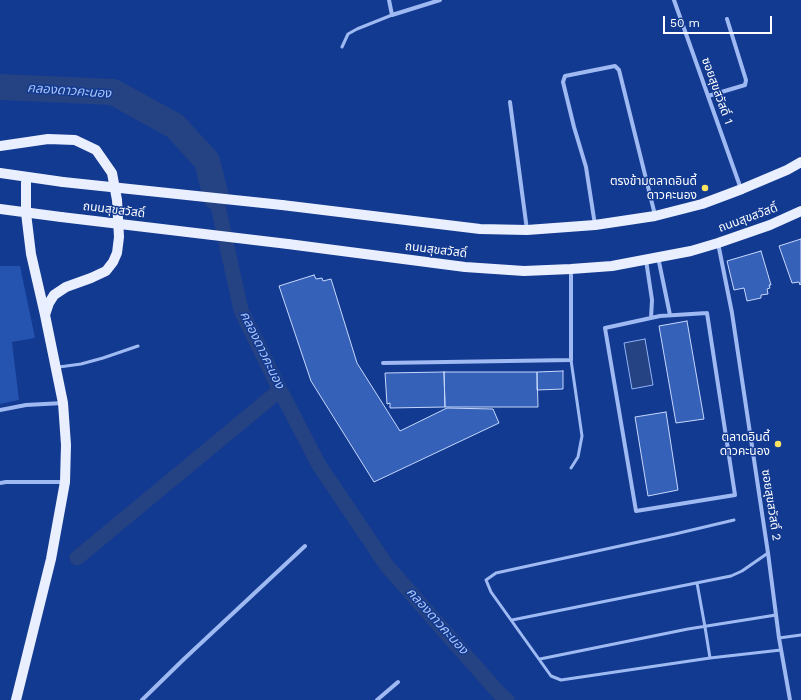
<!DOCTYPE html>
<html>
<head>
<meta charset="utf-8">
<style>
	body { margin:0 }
	#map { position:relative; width:801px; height:700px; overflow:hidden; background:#133a91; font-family:"Work Sans",sans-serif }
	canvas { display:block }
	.scale { position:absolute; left:663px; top:16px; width:109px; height:18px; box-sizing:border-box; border:2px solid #fff; border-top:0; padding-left:5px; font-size:12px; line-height:14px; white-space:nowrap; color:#fff; -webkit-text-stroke:3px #133a91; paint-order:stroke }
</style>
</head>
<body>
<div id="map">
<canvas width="801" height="700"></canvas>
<div class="scale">50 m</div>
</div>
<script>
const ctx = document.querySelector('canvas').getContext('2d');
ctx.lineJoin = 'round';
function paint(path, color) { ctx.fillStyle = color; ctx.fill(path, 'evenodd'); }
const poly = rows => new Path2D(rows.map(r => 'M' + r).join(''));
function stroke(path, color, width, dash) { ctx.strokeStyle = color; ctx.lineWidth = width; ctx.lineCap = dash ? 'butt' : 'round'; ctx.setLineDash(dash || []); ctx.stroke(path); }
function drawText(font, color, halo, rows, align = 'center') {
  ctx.font = font + ' "Work Sans","Noto Sans Thai",sans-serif'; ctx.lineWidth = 3; ctx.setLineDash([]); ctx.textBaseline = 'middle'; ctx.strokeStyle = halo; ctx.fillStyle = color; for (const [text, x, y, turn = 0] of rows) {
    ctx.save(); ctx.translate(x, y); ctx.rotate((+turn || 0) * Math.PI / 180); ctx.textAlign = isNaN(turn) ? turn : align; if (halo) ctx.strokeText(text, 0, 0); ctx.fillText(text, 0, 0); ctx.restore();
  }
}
paint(poly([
	[0,266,20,266,35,338,12,342,19,400,0,404]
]), '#2453b0');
const water = poly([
	[645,339,653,385,632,389,624,343,645,339]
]);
paint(water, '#254283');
stroke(water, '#91b3f5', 1);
stroke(poly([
	[216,197,241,310,280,390,319,465,387,566,498,692,507,700],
	[77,558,280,390]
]), '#254283', 15);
stroke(poly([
	[0,87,113,92,175,126,207,161,216,197]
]), '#254283', 26);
const building = poly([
	[801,239,801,284,800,285,799,282,792,283,779,246,801,239],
	[761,251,771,285,769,285,770,288,767,289,768,294,761,295,761,298,747,301,744,288,734,290,727,261,761,251],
	[314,275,316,279,322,278,323,281,331,279,357,363,400,431,447,408,493,409,499,423,374,482,311,381,279,286,314,275],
	[687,321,704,419,676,423,659,326,687,321],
	[563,371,563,389,537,390,537,372,563,371],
	[444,372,445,407,390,408,390,403,387,404,385,373,444,372],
	[444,372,537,372,538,407,445,407,444,372],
	[666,412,678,490,648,496,635,417,666,412]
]);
paint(building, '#3661b8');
stroke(building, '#c6d8fd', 1);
stroke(poly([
	[342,47,348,34,357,29,392,15],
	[59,367,81,364,103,358,138,346],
	[571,468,578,457,582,436,571,360],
	[734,520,675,534,496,573,486,580,491,592,551,676,561,680,710,658,781,650],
	[697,583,705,627,710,658],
	[512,620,731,576,742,571,768,553],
	[779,638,801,635],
	[540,659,688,629,776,615]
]), '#9fbaf2', 3);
stroke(poly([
	[389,0,392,15,440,0],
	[674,0,741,189],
	[708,96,745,85,746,80,727,19],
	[510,102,527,230],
	[595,225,586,167,574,127,563,82,565,76,615,66,619,70,655,215],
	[718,243,732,313,768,553,779,638,790,700],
	[658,257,670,315],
	[646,260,652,300,651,318],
	[707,313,735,495,636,511,605,328,660,316,707,313],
	[383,363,571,360,571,270],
	[0,410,26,405,63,403],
	[0,483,6,482,65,482],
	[142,700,184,659,305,546],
	[377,700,398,682]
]), '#9fbaf2', 4);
stroke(poly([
	[0,146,48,139,75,140,96,150,112,173,117,200,119,237,117,253,113,262,106,271,91,278,66,287,54,295,49,303,45,315],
	[0,173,63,182],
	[282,205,480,229,527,230,595,225,655,216,702,204,742,189,787,170,801,162],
	[0,209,61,217],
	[288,244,465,267,524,271,571,269,612,266,691,251,718,243,770,225,801,211],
	[16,700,51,559,65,482,66,445,63,403,45,315,31,254,26,213,26,177]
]), '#eaefff', 10);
stroke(poly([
	[63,182,282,205],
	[61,217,288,244]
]), '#eaefff', 10);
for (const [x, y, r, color] of [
	[705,188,4,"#ffe560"],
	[778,444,4,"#ffe560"]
]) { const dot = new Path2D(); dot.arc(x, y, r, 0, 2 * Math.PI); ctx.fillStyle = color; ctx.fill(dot); stroke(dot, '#133a91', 1.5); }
drawText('12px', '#fff', '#133a91', [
	["ซอยสุขสวัสดิ์ 1",717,91,70],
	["ถนนสุขสวัสดิ์",114,210,7],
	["ถนนสุขสวัสดิ์",748,218,-20],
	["ถนนสุขสวัสดิ์",436,250,7],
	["ซอยสุขสวัสดิ์ 2",771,505,81]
]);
drawText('12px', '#fff', '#133a91', [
	["ตรงข้ามตลาดอินดี้",697,181],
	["ดาวคะนอง",697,195],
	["ตลาดอินดี้",770,437],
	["ดาวคะนอง",770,451]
], 'right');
drawText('italic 13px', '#abc5f9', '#133a91', [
	["คลองดาวคะนอง",69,91,4],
	["คลองดาวคะนอง",262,350,64],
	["คลองดาวคะนอง",437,621,48]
]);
</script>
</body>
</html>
